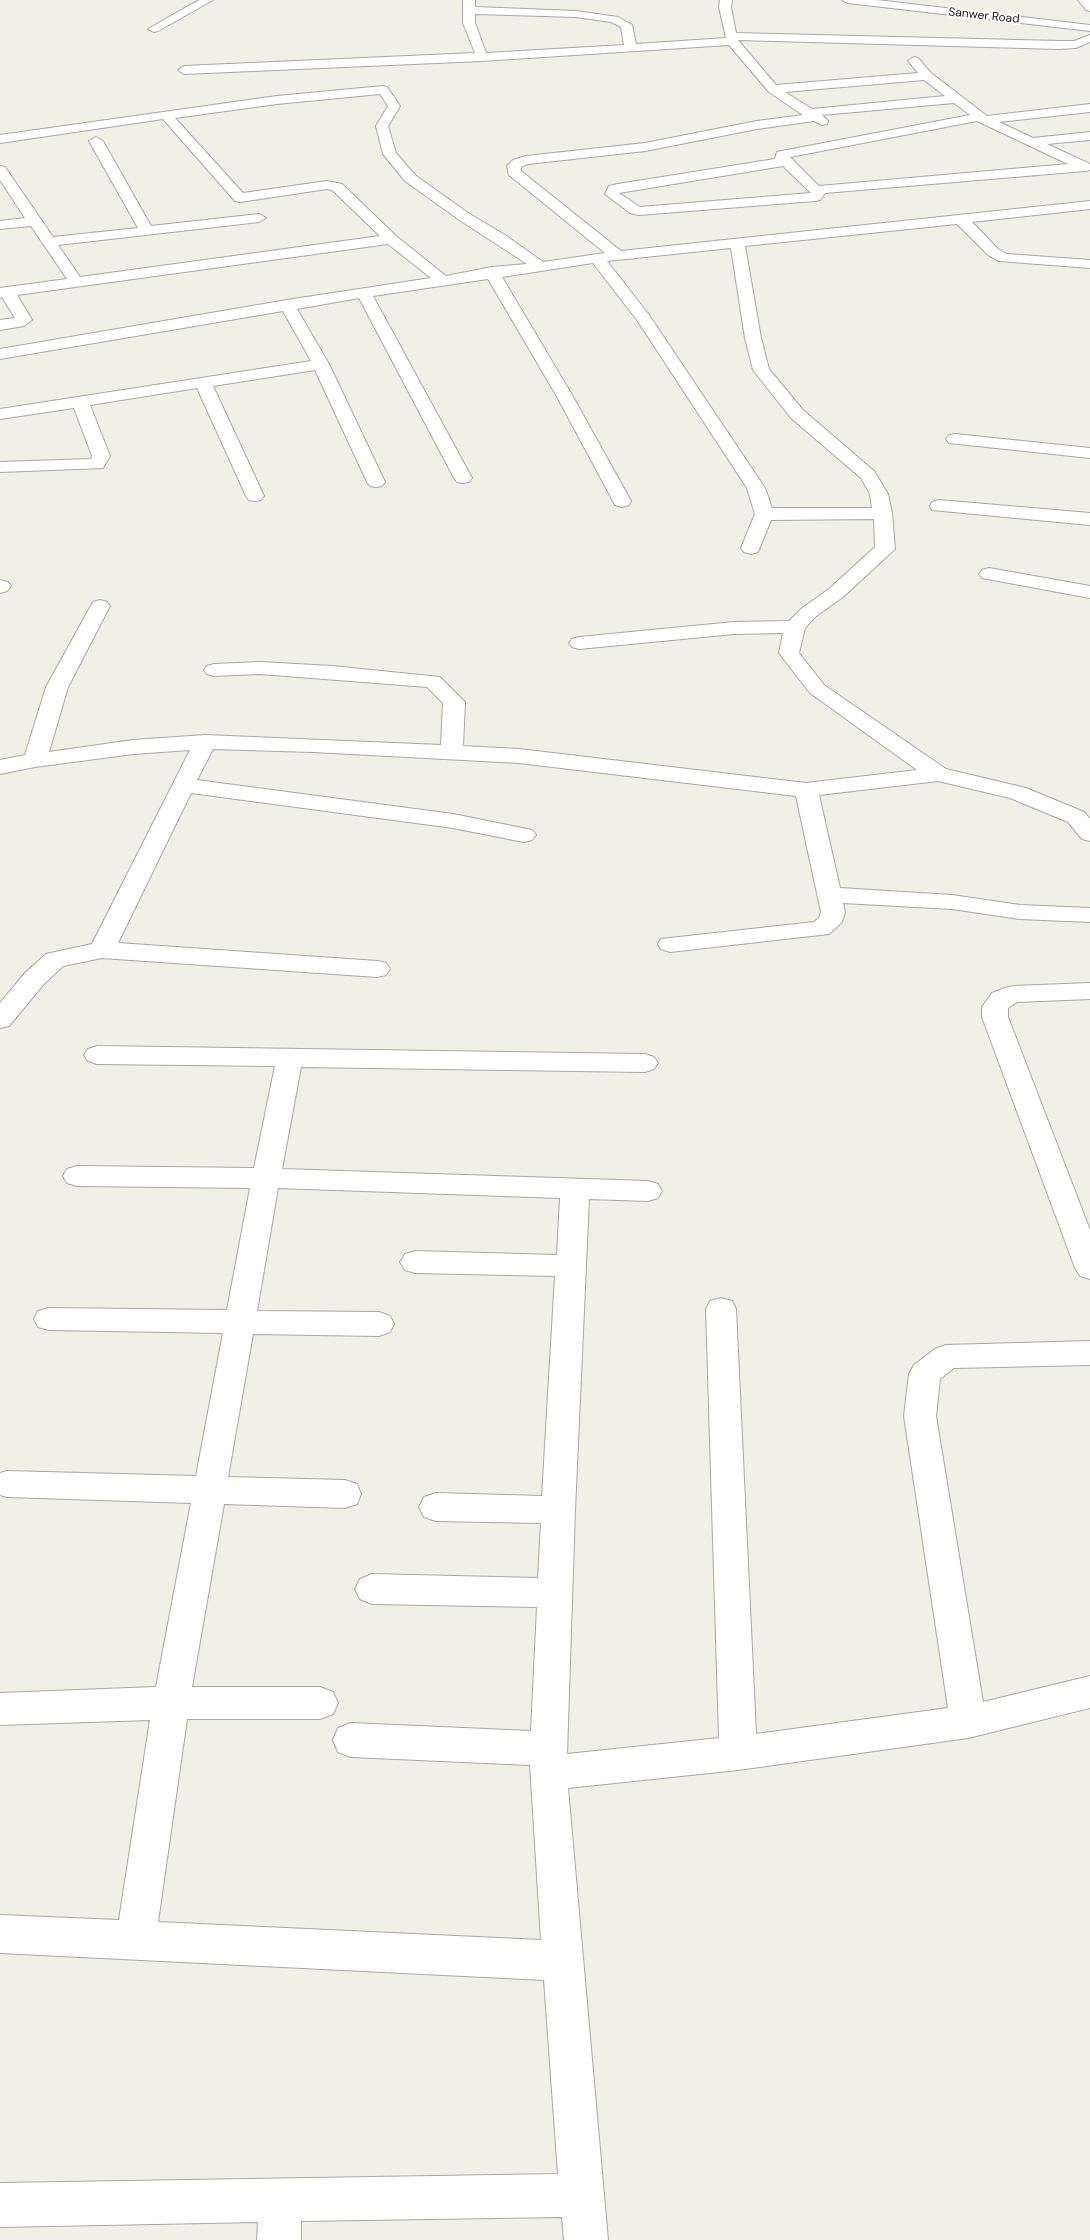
<!DOCTYPE html>
<html>
<head>
<meta charset="utf-8">
<style>
	body { margin:0 }
	canvas { display:block; background:#f0f0e7 }
</style>
</head>
<body>
<canvas width="1090" height="2240"></canvas>
<script>
const ctx = document.querySelector('canvas').getContext('2d');
ctx.lineJoin = 'round';
const poly = rows => new Path2D(rows.map(r => 'M' + r).join(''));
function stroke(path, color, width, dash) { ctx.strokeStyle = color; ctx.lineWidth = width; ctx.lineCap = dash ? 'butt' : 'round'; ctx.setLineDash(dash || []); ctx.stroke(path); }
function paint(path, color) { ctx.fillStyle = color; ctx.fill(path, 'evenodd'); }
function drawText(font, color, halo, rows, align = 'center') {
  ctx.font = font + ' "DM Sans",sans-serif'; ctx.lineWidth = 4; ctx.setLineDash([]); ctx.textBaseline = 'middle'; ctx.strokeStyle = halo; ctx.fillStyle = color; for (const [text, x, y, turn = 0] of rows) {
    ctx.save(); ctx.translate(x, y); ctx.rotate((+turn || 0) * Math.PI / 180); ctx.textAlign = isNaN(turn) ? turn : align; if (halo) ctx.strokeText(text, 0, 0); ctx.fillText(text, 0, 0); ctx.restore();
  }
}
const minor = poly([
	[199,0,213,0,158,31,154,32,148,29,199,0],
	[463,0,475,0,475,7,576,11,618,17,632,25,636,44,726,38,719,7,720,0,732,0,731,7,736,33,1059,41,1074,41,1090,35,1090,42,1076,48,1059,49,738,40,776,85,918,73,908,61,914,57,918,58,931,73,987,116,1090,104,1090,112,999,122,1033,138,1090,132,1090,140,1047,144,1090,164,1090,170,1085,171,825,193,820,200,815,201,639,215,630,213,605,194,609,186,618,184,775,159,777,152,782,151,970,115,954,103,822,115,828,121,827,124,822,125,814,121,757,129,645,151,528,164,521,167,521,171,621,251,1090,201,1090,209,972,222,998,249,1007,254,1090,260,1090,268,999,261,988,255,957,224,745,246,761,338,769,369,803,410,874,471,888,494,892,513,895,549,843,597,815,617,805,628,799,653,824,685,946,769,1026,788,1084,812,1090,819,1090,841,1082,839,1068,822,1010,798,938,781,819,795,840,888,952,895,1020,905,1090,908,1090,922,1020,919,952,909,843,903,845,912,842,922,829,934,670,952,661,949,658,944,661,939,814,922,819,918,821,912,796,796,519,763,313,752,213,749,197,780,453,814,532,830,536,835,532,840,524,842,453,828,191,793,118,943,377,961,386,963,390,969,386,975,377,977,102,958,63,966,43,985,9,1026,0,1028,0,1003,25,973,46,954,92,944,190,750,133,754,35,767,0,774,0,760,25,755,46,687,93,602,100,600,107,602,110,606,68,687,49,752,133,740,205,735,441,745,443,703,427,687,260,674,214,676,207,674,204,670,207,666,214,664,260,662,332,666,440,677,465,702,463,746,519,749,806,783,917,770,810,693,779,653,783,633,734,634,579,649,572,647,569,643,572,639,579,637,734,622,789,621,801,609,829,589,875,547,874,519,771,520,758,552,751,554,744,552,741,548,755,514,747,488,637,320,593,263,502,277,572,395,631,501,629,505,622,507,615,505,613,501,556,395,488,279,373,296,472,478,469,482,463,483,457,482,454,478,359,298,297,309,329,364,385,482,382,486,376,487,370,486,367,482,315,370,213,386,264,496,261,500,255,501,249,500,246,496,197,388,90,405,110,456,103,468,0,472,0,462,91,459,92,456,74,408,0,419,0,409,311,361,283,311,0,359,0,349,287,300,431,278,388,244,17,295,32,320,24,326,0,330,0,320,15,318,2,297,0,298,0,288,67,279,31,226,0,229,0,221,25,218,0,180,0,166,5,167,53,237,138,228,89,141,96,137,103,141,151,226,259,214,266,218,259,222,58,245,80,277,380,236,332,190,327,189,240,202,235,201,163,119,0,143,0,135,277,96,383,86,387,87,400,106,388,126,396,153,415,175,468,213,505,235,543,262,605,253,509,175,507,166,513,160,526,156,645,143,757,121,803,115,769,92,729,45,482,61,184,74,178,70,184,66,475,53,463,23,463,0],
	[475,14,576,17,611,22,621,27,624,45,486,53,475,23,475,14],
	[924,80,945,96,812,109,785,92,924,80],
	[380,94,388,106,376,126,383,154,405,181,458,219,527,264,492,267,446,276,396,236,342,184,327,181,243,193,175,118,277,104,380,94],
	[977,121,1068,164,819,186,790,157,977,121],
	[783,166,811,193,640,207,619,193,783,166],
	[731,248,745,338,753,370,791,418,861,478,870,494,872,508,772,508,765,488,649,315,607,261,731,248],
	[842,0,877,0,1090,25,1090,31,848,3,842,0],
	[1078,0,1090,0,1090,11,1086,10,1078,0],
	[955,434,1090,448,1090,458,949,443,946,439,949,435,955,434],
	[939,500,1090,513,1090,525,932,510,930,506,932,502,939,500],
	[989,568,1090,586,1090,598,982,578,979,574,982,570,989,568],
	[0,580,8,582,11,586,7,591,0,593,0,580],
	[1090,983,1090,999,1017,1002,1008,1008,1008,1017,1090,1230,1090,1279,1080,1276,1075,1268,982,1017,982,1007,992,993,1005,988,1014,986,1090,983],
	[97,1046,645,1054,654,1057,658,1063,654,1069,645,1072,301,1067,282,1169,648,1181,658,1184,662,1191,658,1198,648,1201,589,1199,575,1510,567,1754,719,1738,706,1309,710,1301,721,1298,732,1301,736,1309,756,1734,948,1708,904,1416,909,1374,914,1365,935,1349,946,1345,1090,1341,1090,1365,954,1368,940,1379,936,1416,983,1702,1090,1676,1090,1708,968,1738,738,1770,568,1788,608,2240,564,2240,562,2217,301,2221,301,2240,257,2240,258,2222,0,2227,0,2183,558,2174,544,1980,0,1953,0,1915,119,1920,150,1720,0,1725,0,1693,156,1687,191,1503,7,1497,0,1495,0,1473,7,1471,196,1476,223,1333,49,1330,38,1327,34,1319,38,1311,49,1308,227,1310,250,1188,77,1186,67,1183,63,1176,67,1169,77,1166,254,1168,275,1066,97,1064,88,1061,84,1055,88,1049,97,1046],
	[278,1188,560,1198,557,1255,415,1251,405,1254,400,1262,405,1270,415,1273,555,1276,542,1496,436,1493,424,1497,419,1507,424,1517,436,1521,541,1523,538,1578,372,1574,360,1579,355,1589,360,1599,372,1604,537,1607,531,1731,351,1723,338,1728,333,1740,338,1752,351,1757,530,1765,541,1940,158,1922,187,1719,320,1719,333,1714,338,1703,333,1692,320,1687,192,1687,224,1504,345,1508,357,1504,361,1494,357,1484,345,1480,228,1477,253,1334,379,1336,390,1332,394,1324,390,1316,379,1312,257,1311,278,1188]
]);
stroke(minor, '#a7a7a7', 2);
paint(minor, '#fff');
drawText('12px', '#202020', '#fff', [
	["Sanwer Road",984,16,6]
]);
</script>
</body>
</html>
